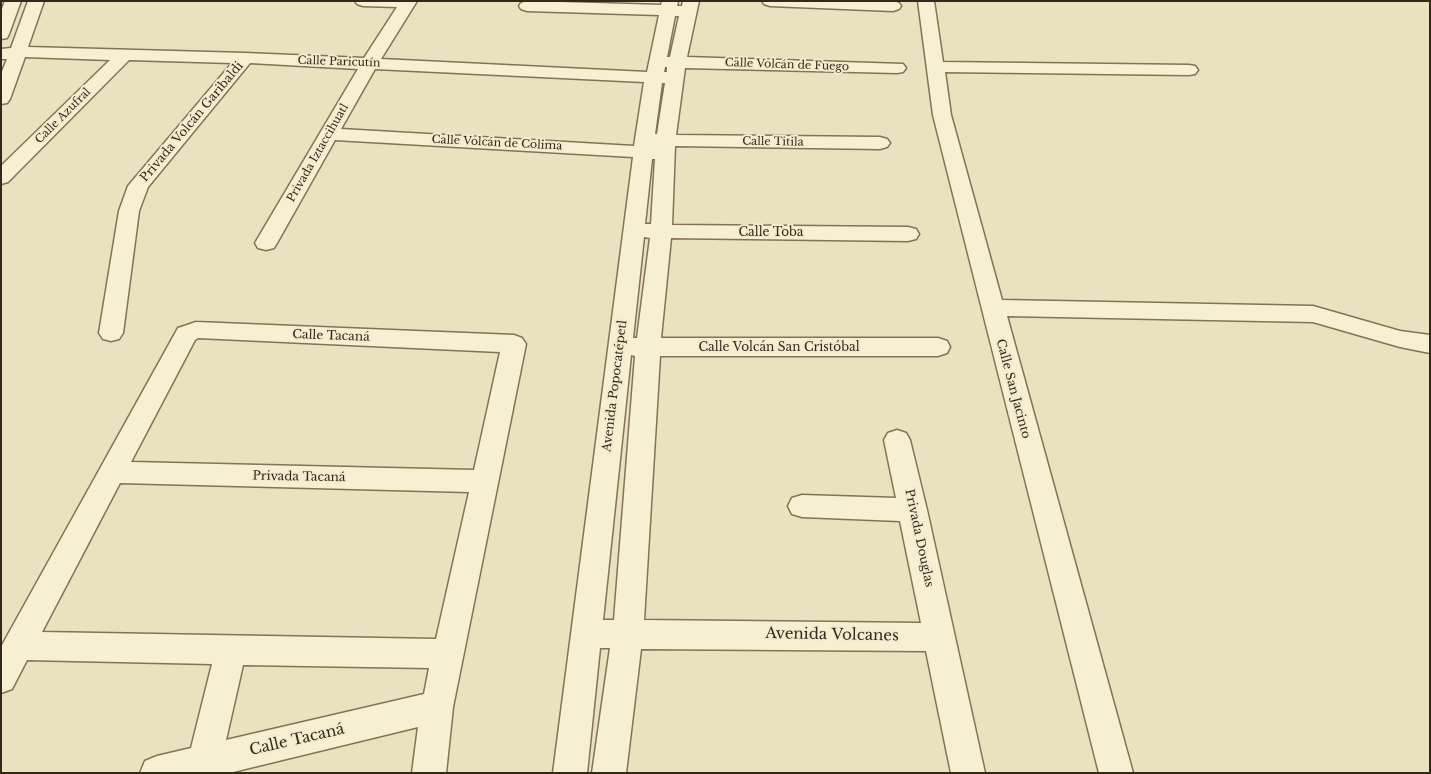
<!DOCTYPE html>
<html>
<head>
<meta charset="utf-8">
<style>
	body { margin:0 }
	#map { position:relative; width:1431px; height:774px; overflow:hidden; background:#eae2bf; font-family:"Libre Baskerville",serif }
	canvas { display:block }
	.frame { position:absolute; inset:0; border:2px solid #32291c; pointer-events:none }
</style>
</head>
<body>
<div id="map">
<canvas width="1431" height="774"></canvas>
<div class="frame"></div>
</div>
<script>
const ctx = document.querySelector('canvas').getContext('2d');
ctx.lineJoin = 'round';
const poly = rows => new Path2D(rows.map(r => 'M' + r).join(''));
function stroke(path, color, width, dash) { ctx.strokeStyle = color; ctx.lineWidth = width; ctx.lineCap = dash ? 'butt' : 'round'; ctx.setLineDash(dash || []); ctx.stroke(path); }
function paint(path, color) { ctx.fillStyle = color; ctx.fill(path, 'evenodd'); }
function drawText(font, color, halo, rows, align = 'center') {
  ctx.font = font + ' "Libre Baskerville",serif'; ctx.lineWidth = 4; ctx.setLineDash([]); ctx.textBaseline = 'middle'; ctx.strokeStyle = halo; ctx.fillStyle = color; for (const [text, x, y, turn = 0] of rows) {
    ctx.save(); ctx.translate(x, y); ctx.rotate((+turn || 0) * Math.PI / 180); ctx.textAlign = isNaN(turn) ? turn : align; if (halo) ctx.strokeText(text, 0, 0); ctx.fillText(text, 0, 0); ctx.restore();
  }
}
const minor = poly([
	[5,1,21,1,9,34,7,38,1,39,1,11,5,1],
	[28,1,44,1,28,47,245,53,364,58,397,7,363,6,357,4,355,1,417,1,381,59,647,72,659,15,527,11,521,9,519,6,521,3,527,1,661,5,662,1,678,1,677,6,682,6,683,1,699,1,687,57,903,64,906,68,903,72,897,73,685,68,676,135,880,137,887,139,890,143,887,147,880,149,675,146,672,225,908,227,916,229,919,234,916,239,908,241,671,238,661,338,938,338,947,341,950,347,947,353,938,356,660,356,644,620,921,623,900,521,802,517,792,514,788,506,792,498,802,495,896,498,884,440,888,433,897,430,906,433,910,440,927,510,985,773,951,773,926,651,641,649,626,773,592,773,610,648,600,648,587,773,553,773,633,157,335,140,277,243,274,248,266,250,258,248,255,243,358,69,250,63,148,187,139,211,123,333,119,339,111,341,103,339,99,333,119,211,128,186,232,63,129,60,8,182,1,184,1,166,110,60,25,57,10,99,7,103,1,104,1,74,7,59,1,59,1,49,11,48,28,1],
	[675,16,679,16,670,57,667,57,675,16],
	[665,67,667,67,667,72,664,72,665,67],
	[375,69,644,82,634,146,341,129,375,69],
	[662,83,665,83,657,134,655,134,662,83],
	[652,159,655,159,651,224,645,224,652,159],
	[644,237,650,238,637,338,633,338,644,237],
	[631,355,635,356,614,620,603,620,631,355],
	[762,1,893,1,899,3,901,6,899,9,893,11,770,6,764,4,762,1],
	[918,1,934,1,943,62,1189,65,1195,66,1198,70,1195,74,1189,75,945,72,951,115,1002,300,1313,306,1400,331,1430,335,1430,353,1400,347,1313,322,1007,316,1133,773,1099,773,933,115,918,1],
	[196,322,514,335,522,338,526,344,453,707,446,773,412,773,418,727,229,773,140,773,145,761,157,756,191,748,212,664,27,660,12,689,1,693,1,647,178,328,196,322],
	[198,338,500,352,474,470,131,462,195,340,198,338],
	[120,483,469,492,436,639,42,632,120,483],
	[243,665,429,668,424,694,226,740,243,665]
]);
stroke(minor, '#827258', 3);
paint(minor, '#f6efd1');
drawText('11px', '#32291c', '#f3ebce', [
	["Calle Paricutín",339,62,2],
	["Calle Volcán de Fuego",787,65,2],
	["Calle Azufral",63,116,-45],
	["Calle Titila",773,142,1],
	["Calle Volcán de Colima",497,143,3],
	["Privada Iztaccihuatl",318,153,-60]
]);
drawText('12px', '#32291c', '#f3ebce', [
	["Privada Volcán Garibaldi",192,122,-50],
	["Calle Toba",771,233],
	["Calle Tacaná",331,336,2],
	["Calle Volcán San Cristóbal",779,348],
	["Avenida Popocatépetl",615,386,-83],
	["Calle San Jacinto",1013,389,75],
	["Privada Tacaná",299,477,1],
	["Privada Douglas",919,538,78]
]);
drawText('15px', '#32291c', '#f3ebce', [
	["Avenida Volcanes",832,635,1],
	["Calle Tacaná",297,740,-13]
]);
</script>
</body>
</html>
